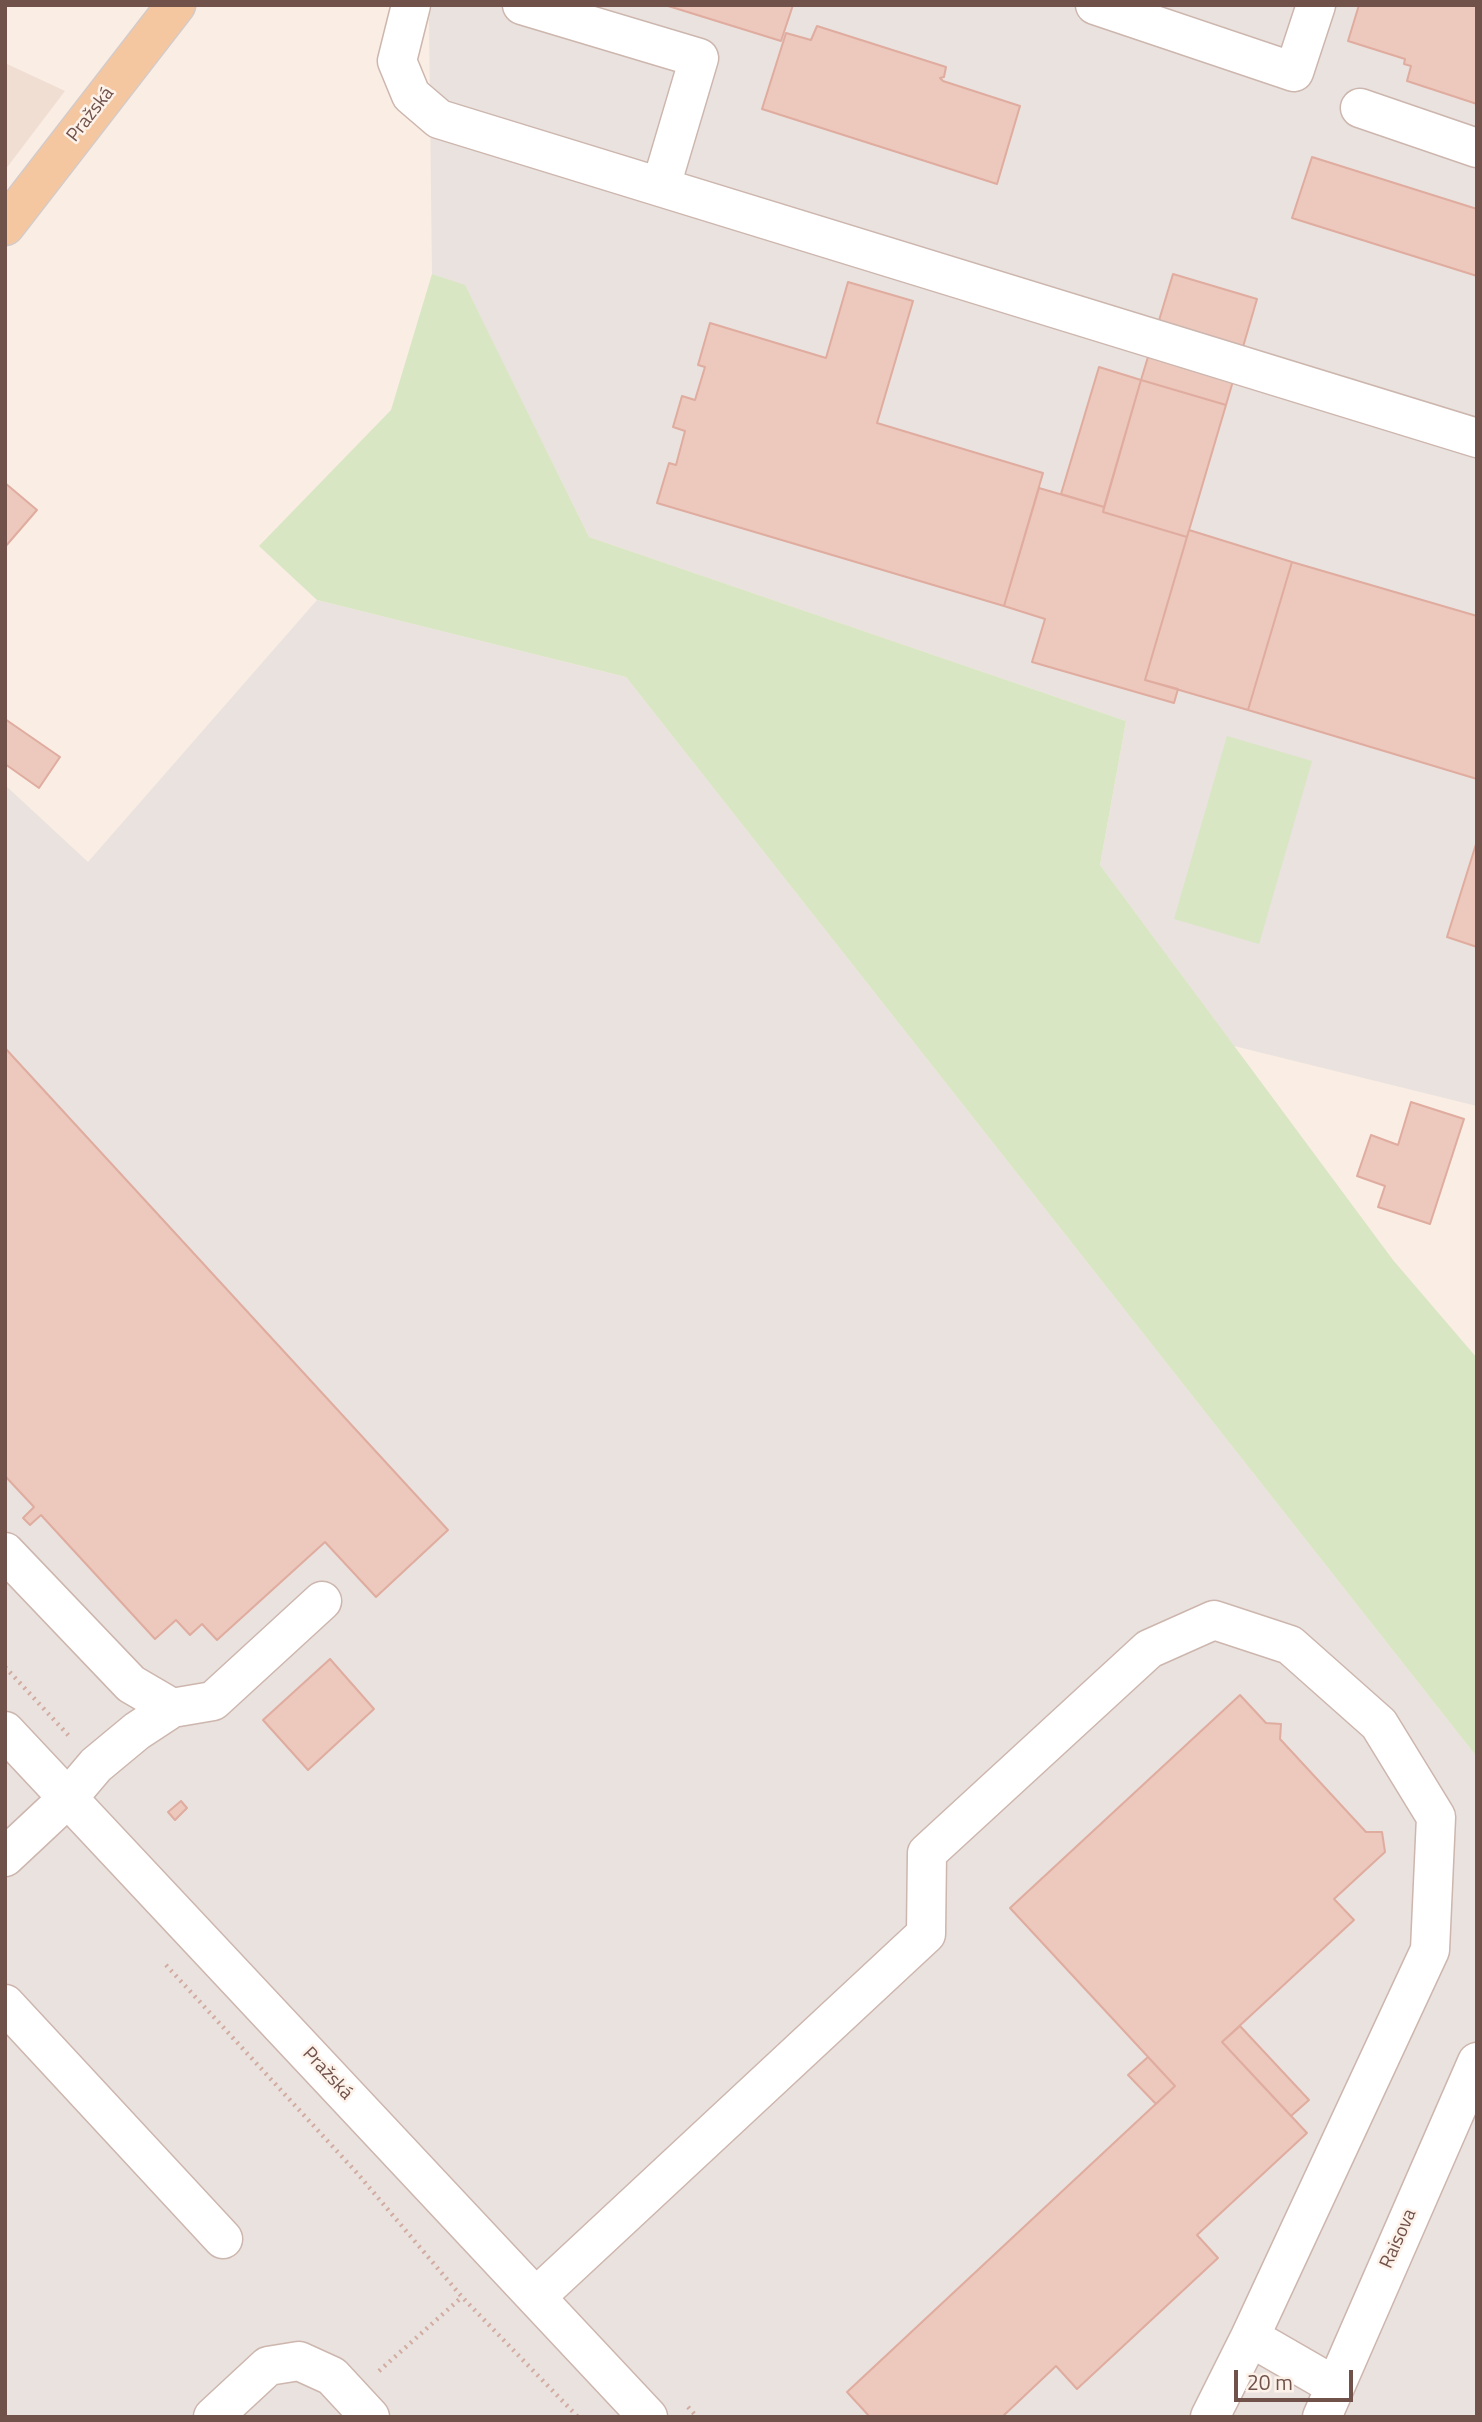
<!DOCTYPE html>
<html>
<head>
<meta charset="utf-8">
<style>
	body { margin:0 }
	#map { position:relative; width:1482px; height:2422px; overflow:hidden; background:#faede4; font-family:"Titillium Web",sans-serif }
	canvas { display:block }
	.frame { position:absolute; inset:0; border:7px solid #70524b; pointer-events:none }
	.scale { position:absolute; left:1234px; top:2370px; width:119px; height:32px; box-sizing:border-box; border:4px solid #70524b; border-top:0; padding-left:9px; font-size:21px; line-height:24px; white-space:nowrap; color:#70524b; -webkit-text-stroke:5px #fdf2e9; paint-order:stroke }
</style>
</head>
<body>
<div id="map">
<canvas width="1482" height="2422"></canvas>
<div class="frame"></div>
<div class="scale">20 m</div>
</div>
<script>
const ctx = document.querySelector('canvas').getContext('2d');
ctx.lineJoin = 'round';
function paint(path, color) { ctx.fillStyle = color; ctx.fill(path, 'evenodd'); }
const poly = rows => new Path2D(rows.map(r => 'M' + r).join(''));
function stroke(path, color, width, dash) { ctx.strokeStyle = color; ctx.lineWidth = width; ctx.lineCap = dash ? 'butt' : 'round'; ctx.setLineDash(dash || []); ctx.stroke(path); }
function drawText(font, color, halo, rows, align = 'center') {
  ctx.font = font + ' "Titillium Web",sans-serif'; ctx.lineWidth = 5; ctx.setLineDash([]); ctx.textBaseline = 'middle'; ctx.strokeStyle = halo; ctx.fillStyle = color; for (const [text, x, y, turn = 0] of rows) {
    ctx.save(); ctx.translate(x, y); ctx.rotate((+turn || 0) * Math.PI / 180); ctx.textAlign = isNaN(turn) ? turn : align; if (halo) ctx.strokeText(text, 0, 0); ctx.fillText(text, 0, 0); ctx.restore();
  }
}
paint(poly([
	[5,63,65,91,5,170]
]), '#f1ded3');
paint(poly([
	[432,5,1477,5,1477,1106,1234,1046,1100,865,1126,721,589,537,465,286,432,274,429,19],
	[317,600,626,677,1477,1757,1477,2417,5,2417,5,785,88,862]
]), '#eae2de');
paint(poly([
	[432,274,465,285,589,537,1126,721,1100,865,1393,1260,1477,1358,1477,1757,626,677,317,600,259,546,391,410],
	[1227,736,1312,761,1259,944,1174,919]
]), '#d8e6c3');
const building = poly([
	[665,5,793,5,781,41,665,5],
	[1359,5,1477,5,1477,104,1407,81,1411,66,1404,64,1405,59,1348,41,1359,5],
	[817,26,946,67,944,77,940,78,943,81,1020,106,997,184,762,109,786,33,811,40,817,26],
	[1312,157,1477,209,1477,276,1292,218,1312,157],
	[1173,274,1257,299,1226,405,1141,380,1173,274],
	[848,282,913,301,877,423,1043,473,1004,606,657,503,669,463,676,465,685,431,673,427,682,396,695,400,705,367,698,365,710,323,826,358,848,282],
	[1099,367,1141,380,1104,507,1061,494,1099,367],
	[1141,380,1226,405,1187,537,1103,512,1141,380],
	[5,483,37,510,5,547,5,483],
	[1039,488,1104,507,1103,512,1187,537,1145,680,1178,689,1174,703,1032,662,1045,619,1004,606,1039,488],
	[1189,530,1292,562,1248,710,1145,680,1189,530],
	[1292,562,1477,616,1477,779,1248,710,1292,562],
	[5,719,60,757,39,788,5,764,5,719],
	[1477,841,1477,947,1447,937,1477,841],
	[5,1048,448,1530,376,1597,325,1542,217,1640,202,1624,190,1635,176,1620,155,1639,41,1515,30,1525,23,1518,34,1507,5,1476,5,1048],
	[1411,1102,1464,1119,1430,1224,1378,1207,1385,1186,1357,1176,1371,1135,1398,1145,1411,1102],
	[330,1659,374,1709,308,1770,263,1720,330,1659],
	[1240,1695,1266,1723,1281,1724,1280,1739,1366,1832,1382,1832,1385,1852,1334,1899,1354,1920,1222,2042,1307,2133,1197,2235,1218,2258,1077,2389,1056,2366,1002,2417,870,2417,847,2392,1175,2086,1010,1908,1240,1695],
	[181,1801,187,1808,175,1820,168,1812,181,1801],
	[1240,2026,1309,2100,1291,2116,1222,2042,1240,2026],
	[1148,2057,1175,2086,1156,2104,1128,2075,1148,2057]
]);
paint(building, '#edc8bd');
stroke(building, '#dfac9f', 2);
const minor = poly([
	[411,5,397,61,411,95,439,119,1477,438],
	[522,5,699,58,661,186],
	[1095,5,1294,72,1316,5],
	[1360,108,1477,148],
	[5,1552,131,1684,172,1708,213,1701,322,1601],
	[5,1731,648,2417],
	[5,1857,68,1798,96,1765,137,1731,172,1708],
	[5,2004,223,2239],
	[536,2297,926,1934,927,1853,1149,1649,1214,1620,1290,1645,1379,1724,1436,1817,1430,1950,1250,2337,1210,2417],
	[1250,2337,1335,2386],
	[213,2417,268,2366,299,2361,332,2376,370,2417],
	[1322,2417,1477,2062]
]);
const major = poly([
	[5,226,176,5]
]);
stroke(minor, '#cdb6ae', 41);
stroke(major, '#d4cbc9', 41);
stroke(poly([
	[5,1667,70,1737],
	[166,1965,357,2173,462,2297,578,2417],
	[379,2371,462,2297],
	[688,2407,697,2417]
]), '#d2aba1', 4.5, [2, 5]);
stroke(minor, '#fff', 38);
stroke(major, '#f4c7a1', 38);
drawText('19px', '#70524b', '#fdf2e9', [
	["Pražská",91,115,-52],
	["Pražská",327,2074,47],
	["Raisova",1399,2239,-66]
]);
</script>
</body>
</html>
